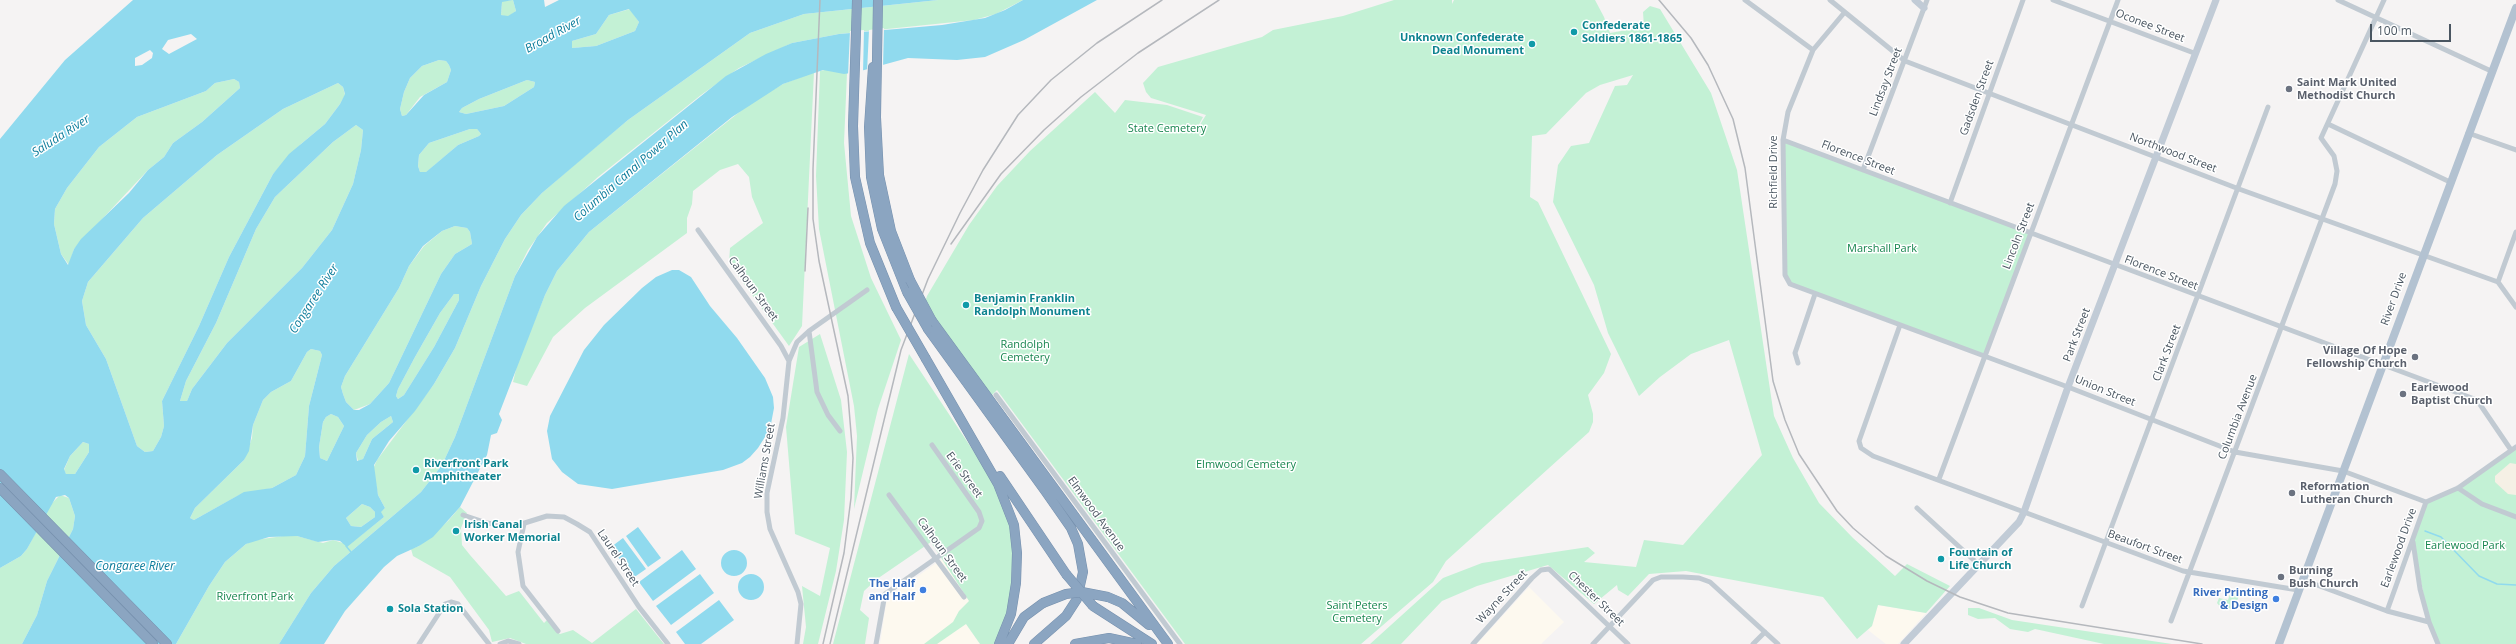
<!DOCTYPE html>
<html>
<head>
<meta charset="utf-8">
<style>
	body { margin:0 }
	#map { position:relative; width:2516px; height:644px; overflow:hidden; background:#f5f3f3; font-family:"Open Sans",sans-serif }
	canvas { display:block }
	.scale { position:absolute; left:2370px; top:24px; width:81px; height:18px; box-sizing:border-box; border:2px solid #4a5661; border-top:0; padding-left:5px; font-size:12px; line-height:14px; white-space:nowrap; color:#4a5661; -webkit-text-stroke:3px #fff; paint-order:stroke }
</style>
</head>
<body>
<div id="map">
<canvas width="2516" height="644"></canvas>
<div class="scale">100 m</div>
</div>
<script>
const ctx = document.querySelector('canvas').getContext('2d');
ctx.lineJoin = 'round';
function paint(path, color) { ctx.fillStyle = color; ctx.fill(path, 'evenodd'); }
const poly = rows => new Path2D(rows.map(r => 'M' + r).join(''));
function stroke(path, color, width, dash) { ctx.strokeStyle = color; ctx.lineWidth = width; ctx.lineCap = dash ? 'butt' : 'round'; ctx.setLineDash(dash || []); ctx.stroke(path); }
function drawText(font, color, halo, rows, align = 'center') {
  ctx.font = font + ' "Open Sans",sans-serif'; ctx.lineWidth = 3; ctx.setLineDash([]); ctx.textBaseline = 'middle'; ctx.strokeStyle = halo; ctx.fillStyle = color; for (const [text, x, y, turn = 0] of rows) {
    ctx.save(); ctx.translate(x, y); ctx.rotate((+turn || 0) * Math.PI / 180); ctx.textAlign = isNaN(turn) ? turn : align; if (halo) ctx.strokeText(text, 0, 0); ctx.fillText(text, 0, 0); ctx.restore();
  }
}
paint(poly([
	[942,559,969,601,966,624,980,644,880,644,887,598],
	[1529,587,1564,622,1541,644,1477,644],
	[1878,605,1926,613,1898,644,1886,644,1868,630,1872,626]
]), '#fdf9ef');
paint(poly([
	[513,0,516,11,508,17,501,15,502,1],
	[938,0,1023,0,996,14,974,20,839,34,792,43,739,68,701,95,598,177,547,223,528,250,515,276,455,437,442,465,421,492,334,566,311,593,279,644,176,644,209,586,225,562,246,544,255,540,283,536,297,536,323,543,333,540,343,543,355,540,384,517,380,512,385,508,378,495,373,469,377,460,434,384,455,348,481,286,505,239,521,215,542,193,580,160,628,120,750,33,804,14],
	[1394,0,1452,0,1452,4,1454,0,1595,0,1604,17,1610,33,1644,27,1643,12,1650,6,1660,9,1711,93,1737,170,1774,416,1793,458,1819,503,1853,538,1895,576,1907,564,1950,586,1926,613,1878,605,1872,626,1857,639,1823,597,1686,571,1649,574,1628,596,1618,590,1617,585,1594,604,1548,565,1477,586,1442,601,1401,644,1370,644,1443,578,1482,563,1588,547,1595,553,1584,562,1636,567,1644,540,1683,545,1762,455,1729,340,1691,354,1660,377,1639,396,1608,333,1594,285,1553,202,1558,165,1571,146,1589,143,1615,86,1627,85,1633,75,1600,85,1586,93,1546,134,1532,136,1530,197,1538,202,1611,354,1604,373,1588,395,1593,414,1593,422,1589,432,1446,561,1433,582,1361,644,1185,644,997,390,991,396,944,334,925,302,927,296,969,225,997,186,1030,151,1095,92,1115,113,1125,100,1167,105,1203,117,1193,136,1206,115,1151,98,1146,92,1143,83,1158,67,1262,37,1273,30,1343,16],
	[630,9,639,22,635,31,596,46,572,48,572,41,596,34,609,15],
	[439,60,446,61,449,65,451,70,447,82,420,97,406,115,402,116,400,109,404,92,410,78,422,66],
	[829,69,847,73,844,143,851,216,871,278,901,340,878,409,854,509,857,436,854,406,819,229,816,176,820,71],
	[814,72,802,326,789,346,729,263,730,248,763,223,752,197,749,177,738,164,720,170,693,191,692,204,687,218,687,233,585,308,553,337,527,386,513,382,518,361,545,295,557,271,589,232,752,102,783,84],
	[234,79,239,82,240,88,202,122,173,143,164,157,148,170,74,249,69,265,61,254,54,224,55,209,67,188,99,147,137,117,206,91,215,83],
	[527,80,535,82,534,87,504,106,466,114,459,112,462,108,479,99],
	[338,83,343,87,345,95,340,104,325,124,301,144,273,174,229,257,199,326,162,401,164,426,161,437,153,451,145,452,137,446,106,359,86,325,82,301,88,282,143,218,217,155,283,109],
	[356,125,363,130,361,150,353,184,332,230,302,268,227,343,192,389,187,401,180,401,186,381,216,323,256,229,275,197,333,142],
	[470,129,477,129,481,134,479,136,458,145,424,174,420,172,418,166,419,155,429,143],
	[1783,140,2031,234,1985,356,1815,294,1786,280],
	[455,226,467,228,470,232,472,244,455,254,441,274,389,383,370,404,354,410,346,402,343,394,341,387,345,376,399,288,409,266,424,246,442,231],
	[454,294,459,294,459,300,434,347,404,395,398,399,396,396,398,389,415,357,440,313],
	[820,334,841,400,847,452,844,520,836,571,818,644,803,644,806,627,802,586,820,596,830,548,795,534,786,427,799,347],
	[311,349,320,351,322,355,309,406,305,456,296,475,272,488,239,495,194,520,190,518,195,508,244,460,252,438,253,425,263,400,271,392,291,381,307,352],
	[909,354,994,482,1010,522,1013,542,1011,591,1007,613,995,644,980,644,966,624,937,644,924,644,953,622,959,611,969,601,931,542,877,579,864,591,860,610,869,618,865,644,833,644],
	[331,414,338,417,344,426,327,461,320,458,319,447,323,422,326,417],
	[391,416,393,422,372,439,363,459,358,461,356,453,367,435,381,422],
	[83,442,89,444,89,452,75,474,66,474,64,470,70,456],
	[2516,447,2516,644,2438,644,2429,622,2413,541,2426,502,2458,488],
	[60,495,69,498,75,516,73,529,47,581,37,615,22,644,0,644,0,568,21,556,27,549,51,504],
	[362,504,370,507,375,512,375,517,361,527,351,526,346,518],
	[460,507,467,513,461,528,462,545,470,555,506,596,519,591,544,623,547,620,556,631,560,634,573,630,592,643,636,609,664,644,526,644,510,638,492,642,489,630,450,577,413,556,411,549,419,546,448,521],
	[2237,588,2241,590,2234,609,2222,609,2217,603,2219,598,2228,600,2231,591],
	[1968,608,1979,608,2012,620,2172,644,2104,644,2035,629,2028,632,2010,629,1995,618,1978,619,1968,615]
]), '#c3f1d5');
paint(poly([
	[2510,463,2516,464,2516,495,2508,494,2495,482,2495,476]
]), '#f5f0e5');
paint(poly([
	[133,0,544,0,545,7,559,0,938,0,804,14,750,33,628,120,542,193,521,215,505,239,481,286,455,348,434,384,415,411,389,441,374,465,378,495,385,508,381,512,384,517,347,547,340,541,333,540,318,542,297,536,269,537,246,544,225,562,209,586,176,644,22,644,37,615,47,581,73,529,75,516,69,498,65,495,56,497,27,549,21,556,0,568,0,139,65,60],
	[513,0,516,11,508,16,501,15,502,2],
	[629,9,639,22,635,31,596,46,572,48,572,41,596,34,609,15],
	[191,34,197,39,169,54,162,49,168,40],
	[150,50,153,53,152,58,142,65,135,66,135,58],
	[439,60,446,61,449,65,451,70,447,82,424,95,406,115,402,116,400,109,404,92,410,78,422,66],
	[234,79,239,82,240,88,202,122,173,143,164,157,148,170,129,193,81,239,74,249,68,265,61,254,54,224,55,209,67,188,99,147,137,117,206,91,215,83],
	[527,80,535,82,534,87,504,106,466,114,459,112,462,108,479,99],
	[338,83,343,87,345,94,340,104,325,124,289,154,273,174,229,257,199,326,162,401,164,426,161,437,153,451,145,452,137,446,106,359,86,325,82,301,88,282,143,218,217,155,283,109],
	[356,125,363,130,361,150,353,184,332,230,302,268,227,343,192,389,187,401,180,401,186,381,216,323,256,229,275,197,333,142],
	[470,129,477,129,481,134,479,136,458,145,426,172,420,172,418,166,419,155,429,143],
	[455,226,467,228,470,232,472,244,455,254,441,274,389,383,370,404,359,410,354,410,346,402,343,394,341,387,345,376,399,288,409,266,423,246,442,231],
	[454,294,459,294,459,300,434,347,404,395,398,399,396,396,398,389,415,357,440,313],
	[311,349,320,351,322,355,309,406,305,456,296,475,272,488,244,492,194,520,190,518,195,508,244,460,249,451,253,425,263,400,271,392,291,381,307,352],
	[331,414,338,417,344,426,327,461,320,458,319,447,323,422,326,417],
	[391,416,393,422,372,439,363,459,357,461,356,453,367,435,381,422],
	[83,442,89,444,89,452,75,474,66,474,64,469,70,456],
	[362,504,370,507,375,512,375,517,361,527,351,526,346,518],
	[1023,0,1097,0,1024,40,985,57,957,60,908,58,857,72,844,74,823,70,783,84,732,117,589,232,557,271,545,295,499,414,502,420,497,433,491,435,487,455,460,507,433,537,419,546,397,556,384,567,345,611,324,644,279,644,311,593,334,566,421,492,442,465,455,437,515,276,537,237,564,206,726,76,766,54,792,43,839,34,942,25,985,18,1005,10],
	[672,270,679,270,691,277,710,306,737,338,765,378,773,397,774,408,770,429,758,448,750,457,742,463,723,470,612,489,578,484,562,472,552,459,547,431,550,416,584,350,604,325,642,288,656,277],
	[638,527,661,558,648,567,626,536],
	[623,538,646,569,633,578,611,547],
	'721 563a13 13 0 1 1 26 0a13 13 0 1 1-26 0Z',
	[682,550,696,569,653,601,639,582],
	'738 587a13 13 0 1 1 26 0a13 13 0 1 1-26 0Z',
	[700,574,714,593,671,625,656,606],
	[719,600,734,620,701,644,685,644,676,632]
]), '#90daee');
paint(poly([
	[884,28,883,67,867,72,869,30],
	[864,30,863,73,848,75,850,31]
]), '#f5f3f3');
stroke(poly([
	[2425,531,2441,537,2479,576,2497,584,2516,585],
	[346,546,351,552]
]), '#90daee', 1.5);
const highway = poly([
	[857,0,853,126,855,177,870,243,896,307],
	[878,0,876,117,879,175,891,231,910,280],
	[873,67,869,127,871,177,882,229,907,292],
	[932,321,1168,644],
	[928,329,1046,492,1071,528,1078,544,1083,572,1077,599,1066,616,1034,644],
	[926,359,998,484,1014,525,1017,553,1016,583,1011,614,999,644],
	[0,474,167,644],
	[1000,476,1066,574],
	[0,488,153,644],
	[1108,597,1122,603,1149,625],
	[1093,606,1152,644],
	[1008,644,1024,617,1043,603],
	[1075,644,1109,638,1137,644]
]);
stroke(highway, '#7690ad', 10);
stroke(poly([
	[1745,0,1813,50],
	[1830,0,1905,61,2239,189,2498,282,2516,307],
	[2053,0,2194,53],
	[2338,0,2491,71],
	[1844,13,1813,50,1788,112,1783,140,1785,275,1790,284,2068,387,2235,452,2343,471,2426,502],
	[2328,124,2450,182],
	[2468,133,2516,150],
	[1783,140,2477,400,2511,450],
	[1863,170,1927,0],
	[1950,203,2023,0],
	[698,230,781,346,789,361],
	[2498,282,2516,232],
	[1900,325,1859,441,1861,448,1873,456,2183,571,2298,590,2302,584,2309,582,2387,611,2429,622],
	[809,331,817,392,828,415,840,431],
	[1798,363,1795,353,1815,294],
	[996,395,1180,644],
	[1939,479,2118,0],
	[2458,488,2482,504,2516,517],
	[889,495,964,597],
	[1917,508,1978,564],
	[463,515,487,523,507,526,515,526,547,516,564,517,577,524,590,532,639,607,668,644],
	[524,524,518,552,523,586,558,631],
	[2413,542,2420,589,2429,622,2438,644],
	[2082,606,2268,107],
	[2387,611,2426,502,2458,488,2516,447],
	[2171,621,2335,184,2337,171,2334,156,2321,138,2384,0],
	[419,644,445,604,451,602,458,604,489,644],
	[500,644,508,641,519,644],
	[797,644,801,604,798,592,770,529,767,512,767,493,783,418,789,361,797,342,809,331,867,290],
	[876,644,885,594,979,528,982,521,979,512,932,445],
	[1473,644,1532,578,1541,570,1549,569,1628,644],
	[1593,644,1653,580,1661,577,1683,577,1699,578,1710,582,1778,644],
	[1753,644,1765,632]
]), '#c1cad2', 5);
stroke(poly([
	[1915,0,1924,8],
	[1904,644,2019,522,2024,512,2068,387,2216,0]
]), '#c1cbd6', 7);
stroke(poly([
	[2279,644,2516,8]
]), '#b3c2d1', 8);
stroke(highway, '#8ba5c1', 9);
stroke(poly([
	[820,0,813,169,813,219,819,261,848,396,853,458,851,498,844,553,823,644],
	[1659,0,1691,38,1708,65,1733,119,1745,168,1773,381,1785,420,1799,454,1837,511,1853,528,1886,556,1927,581,1960,597,2008,613,2202,644],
	[951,244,1001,174,1044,130,1081,97,1138,53,1219,0],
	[805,271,808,208],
	[830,644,901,350,928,279,960,213,983,170,1018,115,1051,80,1097,43,1162,0]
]), '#b5b8bd', 1.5);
const highwayBridge = poly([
	[910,280,932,321],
	[907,292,928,329],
	[896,307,926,359],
	[1066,574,1093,606],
	[1043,603,1066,594,1082,592,1108,597]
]);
stroke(highwayBridge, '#7690ad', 10, []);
stroke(highwayBridge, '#8ba5c1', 9);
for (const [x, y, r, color] of [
	[1574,32,4,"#0f9aa8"],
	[1532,44,4,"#0f9aa8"],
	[2289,89,4,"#6b7280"],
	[966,305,4,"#0f9aa8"],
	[2415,357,4,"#6b7280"],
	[2403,394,4,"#6b7280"],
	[416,470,4,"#0f9aa8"],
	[2292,493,4,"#6b7280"],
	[456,531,4,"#0f9aa8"],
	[1941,559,4,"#0f9aa8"],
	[2281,577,4,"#6b7280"],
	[923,590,4,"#3f7fe0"],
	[2276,599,4,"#3f7fe0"],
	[390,609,4,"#0f9aa8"]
]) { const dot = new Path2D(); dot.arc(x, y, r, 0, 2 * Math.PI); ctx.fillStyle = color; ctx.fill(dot); stroke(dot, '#fff', 1.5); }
drawText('bold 11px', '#0d838f', '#fff', [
	["Confederate",1582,26],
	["Soldiers 1861-1865",1582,39],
	["Unknown Confederate",1524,38,"right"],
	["Dead Monument",1524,51,"right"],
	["Benjamin Franklin",974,299],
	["Randolph Monument",974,312],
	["Riverfront Park",424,464],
	["Amphitheater",424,477],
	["Irish Canal",464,525],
	["Worker Memorial",464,538],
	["Fountain of",1949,553],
	["Life Church",1949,566],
	["Sola Station",398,609]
], 'left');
drawText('11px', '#4a5661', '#fff', [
	["Oconee Street",2150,26,21],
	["Lindsay Street",1886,82,-69],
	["Gadsden Street",1977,98,-70],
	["Northwood Street",2173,153,21],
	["Florence Street",1858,158,21],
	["Richfield Drive",1774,172,-90],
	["Lincoln Street",2019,236,-69],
	["Florence Street",2161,273,21],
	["Calhoun Street",753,289,54],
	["River Drive",2394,299,-70],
	["Park Street",2077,335,-69],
	["Clark Street",2167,353,-69],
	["Union Street",2105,391,22],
	["Columbia Avenue",2238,417,-69],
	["Williams Street",765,461,-80],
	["Erie Street",964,475,54],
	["Elmwood Avenue",1096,514,54],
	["Beaufort Street",2145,547,20],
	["Earlewood Drive",2399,548,-70],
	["Calhoun Street",942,550,54],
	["Laurel Street",618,558,56],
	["Wayne Street",1502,597,-47],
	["Chester Street",1596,599,44]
]);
drawText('bold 11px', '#5b616d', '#fff', [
	["Saint Mark United",2297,83],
	["Methodist Church",2297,96],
	["Village Of Hope",2407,351,"right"],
	["Fellowship Church",2407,364,"right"],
	["Earlewood",2411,388],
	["Baptist Church",2411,401],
	["Reformation",2300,487],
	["Lutheran Church",2300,500],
	["Burning",2289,571],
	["Bush Church",2289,584]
], 'left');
drawText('11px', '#17864f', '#fff', [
	["State Cemetery",1167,129],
	["Marshall Park",1882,249],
	["Randolph",1025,345],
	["Cemetery",1025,358],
	["Elmwood Cemetery",1246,465],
	["Earlewood Park",2465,546],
	["Riverfront Park",255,597],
	["Saint Peters",1357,606],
	["Cemetery",1357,619]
]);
drawText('bold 11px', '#366cbe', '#fff', [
	["The Half",915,584],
	["and Half",915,597],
	["River Printing",2268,593],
	["& Design",2268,606]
], 'right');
drawText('italic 12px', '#0c7c9b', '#fff', [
	["Broad River",553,35,-29],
	["Saluda River",61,136,-33],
	["Columbia Canal Power Plan",631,171,-41],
	["Congaree River",314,299,-57],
	["Congaree River",135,567]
]);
</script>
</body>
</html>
